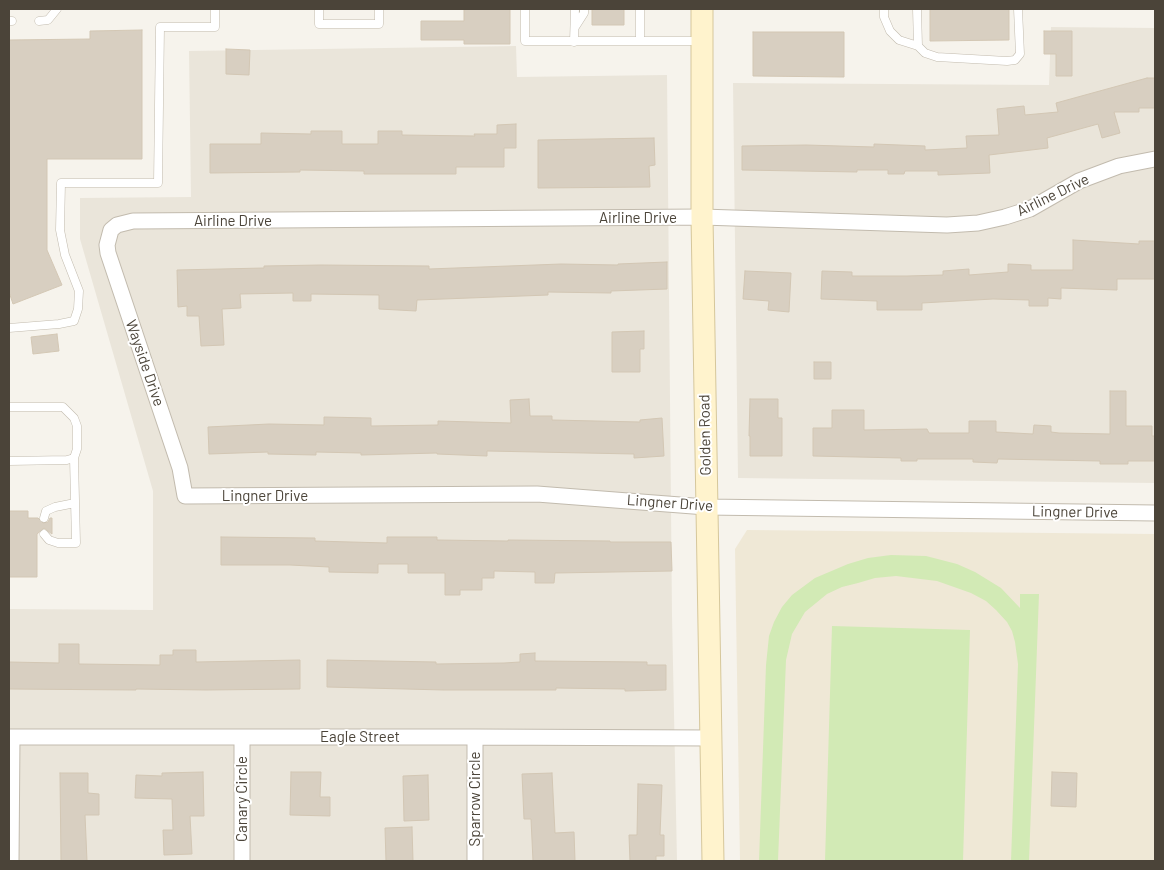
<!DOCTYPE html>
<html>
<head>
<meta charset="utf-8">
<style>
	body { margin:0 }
	#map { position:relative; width:1164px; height:870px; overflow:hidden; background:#f6f3ec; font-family:Barlow,sans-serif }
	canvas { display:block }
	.frame { position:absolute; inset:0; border:10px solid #4b4439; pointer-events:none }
</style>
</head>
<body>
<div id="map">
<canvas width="1164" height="870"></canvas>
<div class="frame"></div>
</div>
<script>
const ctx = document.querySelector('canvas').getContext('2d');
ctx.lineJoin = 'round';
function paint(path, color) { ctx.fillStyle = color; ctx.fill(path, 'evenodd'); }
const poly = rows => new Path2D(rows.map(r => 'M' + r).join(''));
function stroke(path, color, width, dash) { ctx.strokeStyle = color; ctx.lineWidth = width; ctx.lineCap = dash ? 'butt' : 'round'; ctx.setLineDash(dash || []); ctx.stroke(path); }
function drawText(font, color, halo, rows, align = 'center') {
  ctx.font = font + ' Barlow,sans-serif'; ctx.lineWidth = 4; ctx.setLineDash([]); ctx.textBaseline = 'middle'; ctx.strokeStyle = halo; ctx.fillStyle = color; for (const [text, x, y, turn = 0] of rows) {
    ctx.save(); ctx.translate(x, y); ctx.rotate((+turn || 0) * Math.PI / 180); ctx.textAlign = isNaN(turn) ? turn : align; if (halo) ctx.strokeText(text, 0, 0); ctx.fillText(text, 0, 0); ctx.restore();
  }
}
paint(poly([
	[1051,27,1155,28,1155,483,738,478,733,83,1049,85],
	[516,46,517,77,667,75,672,615,677,861,9,861,9,609,153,610,153,491,80,239,80,198,191,197,189,51]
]), '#eae5da');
paint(poly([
	[747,530,1155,534,1155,861,740,861,735,549]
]), '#efe8d6');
paint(poly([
	[891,555,926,556,957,564,975,572,1001,588,1020,608,1020,594,1039,594,1029,861,1011,861,1018,664,1015,642,1012,631,1007,622,996,610,986,601,971,593,937,581,896,576,875,578,858,583,842,587,827,594,805,612,792,634,786,660,778,861,759,861,766,665,769,636,774,622,782,607,792,595,815,578,848,564,868,558],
	[832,626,970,630,963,861,825,861]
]), '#d2eab5');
const building = poly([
	[464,9,510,9,510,44,464,44,464,40,421,40,421,21,464,21,464,9],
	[592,9,624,9,624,25,592,25,592,9],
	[930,9,1009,9,1009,40,930,41,930,9],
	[142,30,142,159,47,159,47,250,62,285,13,304,9,292,9,40,90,39,90,31,142,30],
	[1044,31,1072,31,1072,76,1056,76,1056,54,1044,54,1044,31],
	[753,32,844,32,844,77,753,76,753,32],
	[226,49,250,50,249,75,226,74,226,49],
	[1147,78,1155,78,1155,108,1139,108,1139,112,1114,112,1120,133,1102,138,1098,124,1047,138,1048,148,989,155,990,173,938,175,938,171,905,171,904,174,888,174,888,170,857,170,857,172,742,170,742,146,806,145,874,147,874,144,925,146,925,150,967,148,966,136,999,135,997,109,1024,106,1025,115,1058,112,1056,103,1147,78],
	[516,124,516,148,504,148,504,167,456,167,456,174,364,174,364,171,300,170,300,172,210,173,210,144,261,144,261,133,311,134,311,131,342,131,342,144,378,144,378,131,402,131,402,135,475,136,474,134,497,134,497,125,516,124],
	[654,138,655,165,649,166,650,187,538,188,538,140,654,138],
	[1073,240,1139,244,1139,241,1155,241,1155,279,1117,279,1117,290,1061,288,1061,299,1048,298,1048,306,1029,306,1029,300,993,299,922,303,922,310,877,310,877,301,821,299,822,271,852,272,852,276,907,276,943,275,943,271,969,269,969,275,1008,272,1008,264,1031,265,1031,270,1073,270,1073,240],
	[667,262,667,289,611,291,611,293,548,292,548,295,417,300,416,311,379,309,379,295,311,294,311,301,293,301,293,293,240,294,241,308,222,309,224,345,201,346,199,316,187,316,187,306,178,307,177,270,264,268,264,266,321,265,429,266,429,269,561,264,618,265,618,264,667,262],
	[745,271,791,273,789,312,768,310,769,301,743,299,745,271],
	[644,331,644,349,640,349,640,372,612,372,612,332,644,331],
	[57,334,59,351,33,354,31,337,57,334],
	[814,362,831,362,831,379,814,379,814,362],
	[1110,391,1126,391,1126,426,1152,426,1152,436,1155,436,1155,461,1128,461,1128,464,1100,464,1100,461,998,459,997,463,973,462,973,459,917,459,917,461,901,461,901,458,813,456,813,428,832,428,832,410,864,410,864,430,927,429,929,433,969,433,969,421,996,421,996,432,1033,434,1034,425,1051,426,1051,432,1059,433,1110,434,1110,391],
	[529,399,530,416,552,416,552,420,640,422,640,420,662,418,664,456,634,458,634,454,487,451,487,456,437,454,437,453,361,455,361,453,316,452,316,455,268,454,268,452,209,454,208,427,269,424,324,425,324,417,371,418,371,426,438,425,438,421,511,423,510,400,529,399],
	[750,399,778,399,778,418,782,418,782,456,750,456,750,436,749,436,750,399],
	[9,511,28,511,28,518,38,518,43,523,48,522,50,518,52,518,52,534,44,528,37,534,37,577,9,577,9,511],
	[221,537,315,538,315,541,387,543,387,537,437,537,437,540,508,541,508,540,610,541,610,542,671,542,672,571,555,573,554,583,535,583,535,572,494,571,494,578,482,578,482,590,460,590,460,595,445,595,445,573,408,573,408,564,378,564,378,573,329,572,329,567,290,565,221,565,221,537],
	[59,644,79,644,79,664,160,665,160,655,173,655,173,650,196,650,196,662,300,660,300,689,206,690,136,689,136,690,9,689,9,662,59,663,59,644],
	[535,653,535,661,647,662,647,665,666,665,666,690,625,691,625,689,556,688,556,690,444,690,327,687,327,660,436,662,436,664,504,663,520,662,520,654,535,653],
	[203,772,204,816,190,816,192,854,164,855,163,830,173,830,172,799,135,798,136,775,162,776,162,773,203,772],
	[291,772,321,772,320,797,330,797,330,816,290,815,291,772],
	[1052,772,1077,773,1076,807,1051,806,1052,772],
	[60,773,88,773,88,793,99,794,99,815,85,815,87,861,61,861,60,773],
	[552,773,555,833,574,832,575,861,533,861,531,819,524,819,522,774,552,773],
	[428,775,429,820,404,821,403,776,428,775],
	[638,784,662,785,660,835,664,835,664,856,656,856,656,861,630,861,629,835,637,835,638,784],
	[412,827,413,861,386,861,385,828,412,827]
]);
paint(building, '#d8cfc1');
stroke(building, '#d3c7b4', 1);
const lane = poly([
	[319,9,319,24,379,24,379,9],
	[525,9,525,41,700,41],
	[640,9,640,41],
	[884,9,884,17,890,31,899,40,918,46,925,53,937,57,1007,61,1015,60,1020,54,1018,9],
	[917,9,918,46],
	[9,21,12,21],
	[39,21,48,20,57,9],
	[575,27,584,13,584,9],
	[574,42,575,9],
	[9,328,59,324,74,321,78,309,79,291,65,255,60,230,61,183,158,183,160,27,215,27,215,9],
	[9,407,63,407,74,418,77,426,77,449,74,458,67,460,9,461],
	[44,518,46,511,55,507,75,503],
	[44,534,49,540,58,543,76,543,74,458]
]);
const street = poly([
	[1155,159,1119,166,1079,181,1030,209,1005,217,978,223,947,225,702,217,133,221,117,225,111,230,107,245,108,253,180,468,185,496,537,494,706,507,1155,513],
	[9,737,475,737,711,738],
	[475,737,475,861],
	[242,738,242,861],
	[11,861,12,737]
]);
const secondary = poly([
	[702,9,702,217,713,861]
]);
stroke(lane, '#c2bbae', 9);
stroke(street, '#c2bbae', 17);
stroke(secondary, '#d6c79b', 23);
stroke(lane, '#fff', 8);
stroke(street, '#fff', 15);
stroke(secondary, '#fff3cd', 21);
drawText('15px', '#4b4439', '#fff', [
	["Airline Drive",1053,195,-26],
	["Airline Drive",638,218],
	["Airline Drive",233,221],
	["Wayside Drive",145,363,71],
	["Golden Road",705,435,-91],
	["Lingner Drive",265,496],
	["Lingner Drive",670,503,4],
	["Lingner Drive",1075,512,1],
	["Eagle Street",360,737],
	["Canary Circle",242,799,-90],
	["Sparrow Circle",475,799,-90]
]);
</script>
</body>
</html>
